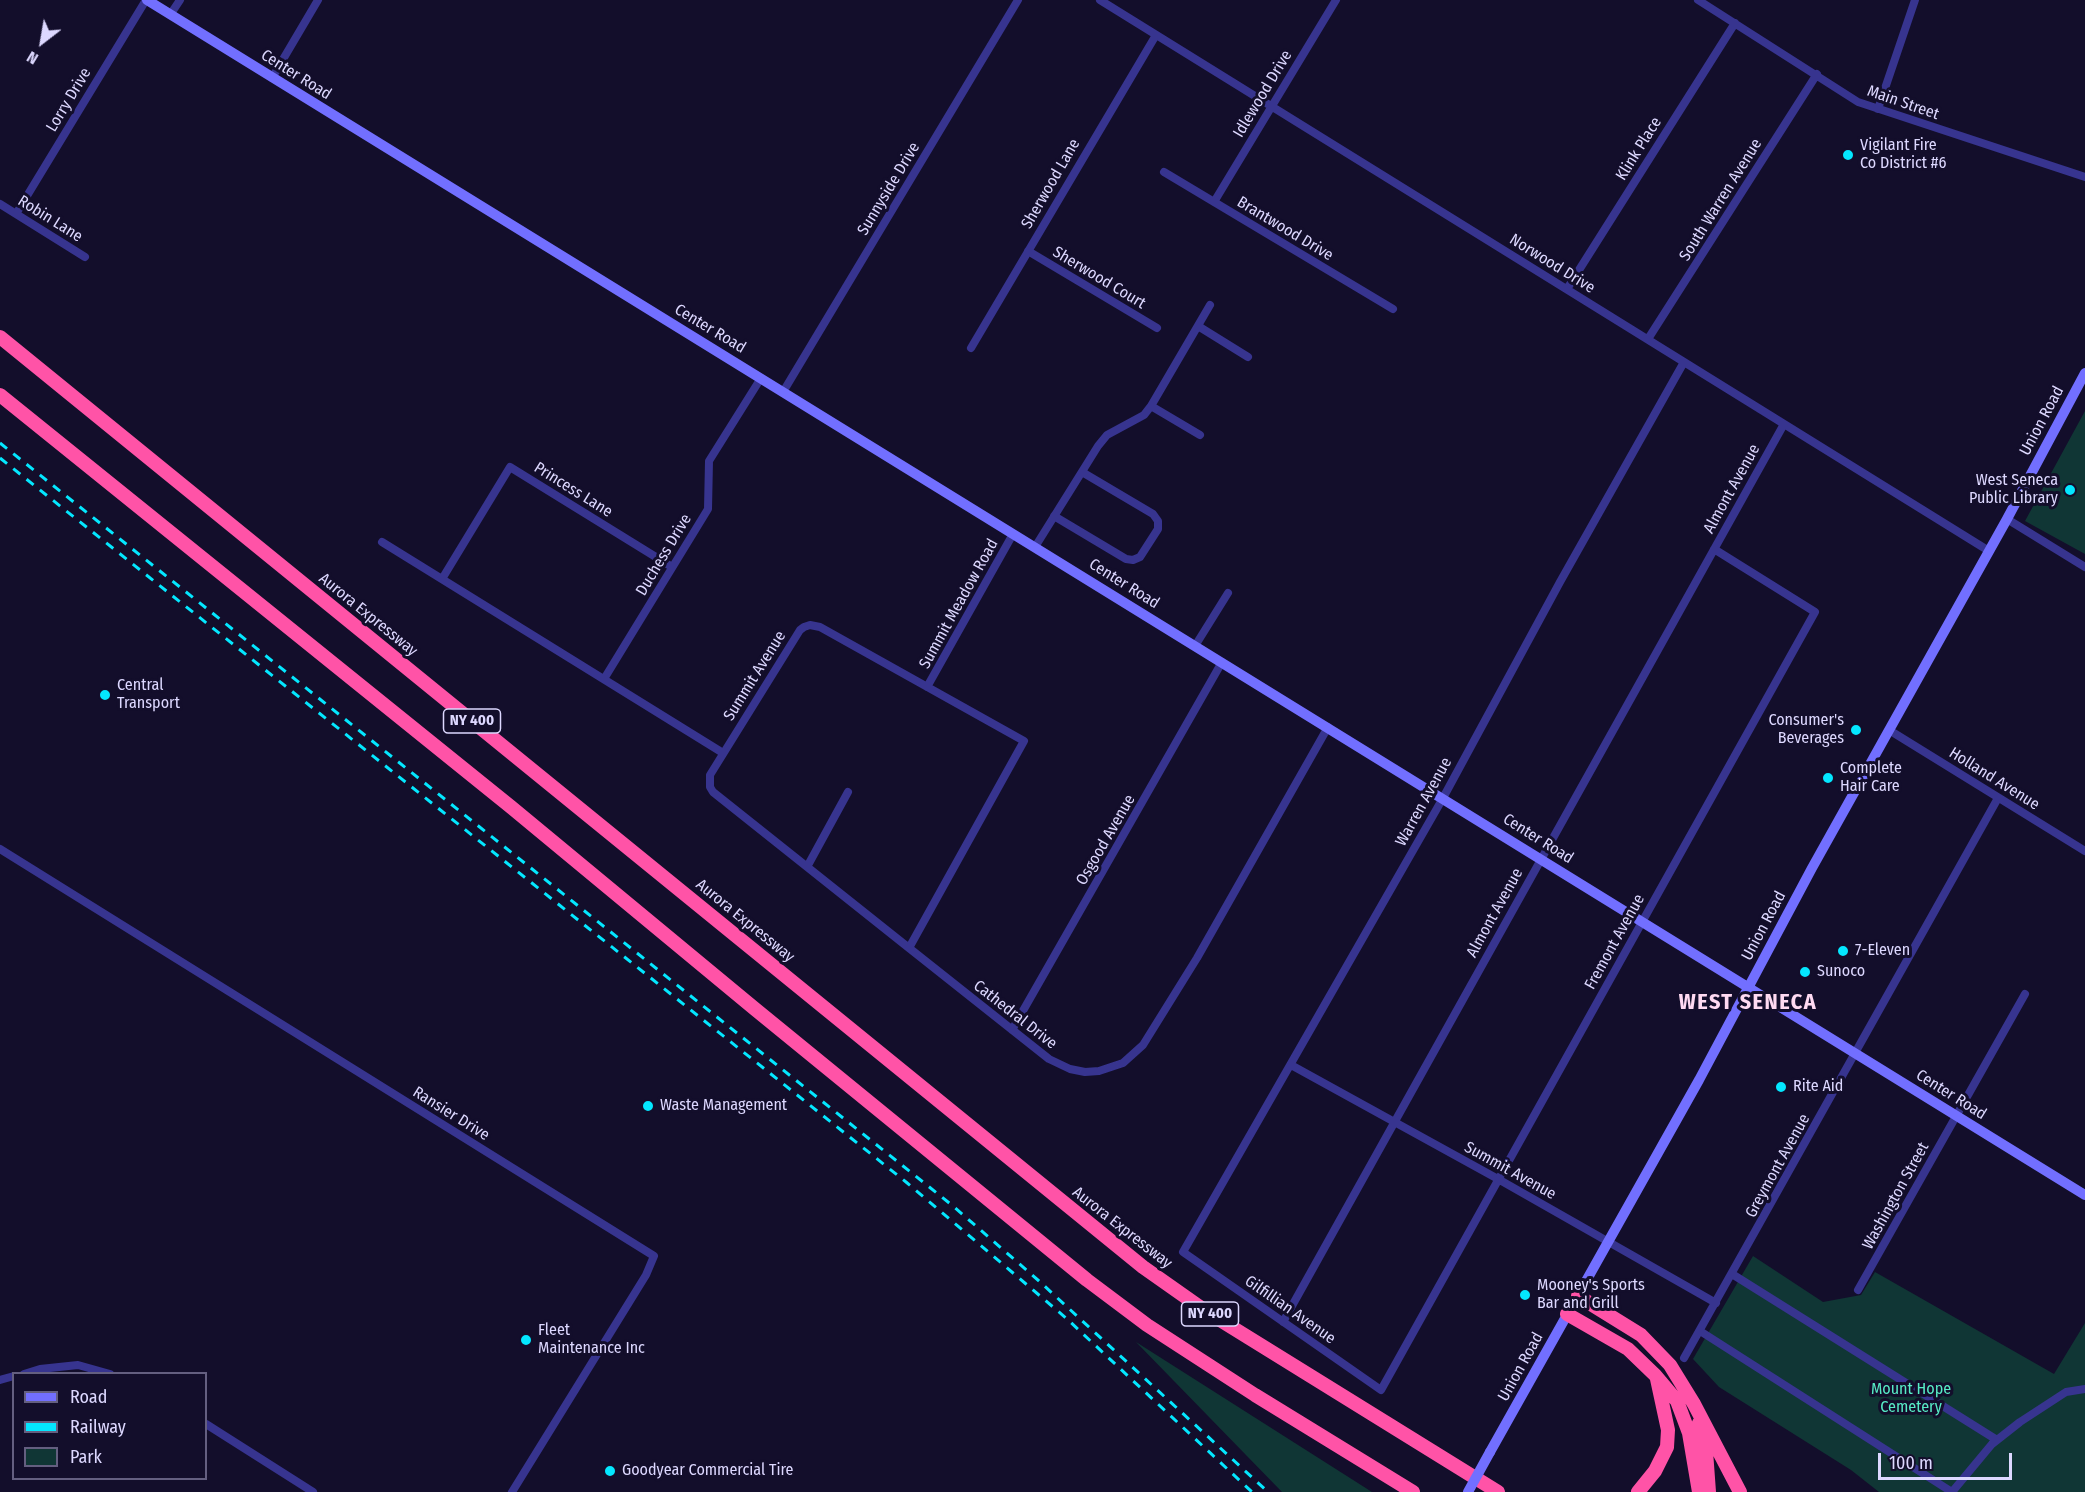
<!DOCTYPE html>
<html>
<head>
<meta charset="utf-8">
<style>
	body { margin:0 }
	#map { position:relative; width:2085px; height:1492px; overflow:hidden; background:#130e2b; font-family:"Fira Sans Condensed",sans-serif }
	canvas { display:block }
	.legend { position:absolute; left:12px; top:1372px; width:195px; height:108px; box-sizing:border-box; background:#130e2b; border:2px solid #645f80; margin:0; padding:8px 10px; list-style:none; font-size:18px; color:#ddd8ff }
	.legend li { display:flex; align-items:center; gap:12px; height:30px }
	.legend b { width:30px; border:2px solid #645f80 }
	.north { position:absolute; left:12px; top:12px; width:60px; height:60px; -webkit-text-stroke:4px #130e2b; paint-order:stroke; rotate:211deg; font-size:16px; font-weight:700; line-height:24px; text-align:center; color:#ddd8ff }
	.north::after { content:''; display:block; margin:auto; width:21px; height:27px; background:#ddd8ff; clip-path:polygon(50% 0,100% 100%,50% 72%,0 100%) }
	.scale { position:absolute; left:1878px; top:1453px; width:134px; height:27px; box-sizing:border-box; border:3px solid #ddd8ff; border-top:0; padding-left:8px; font-size:18px; line-height:21px; white-space:nowrap; color:#ddd8ff; -webkit-text-stroke:4px #130e2b; paint-order:stroke }
</style>
</head>
<body>
<div id="map">
<canvas width="2085" height="1492"></canvas>
<ul class="legend">
<li><b style="height:8px;background:#726fff"></b>Road</li>
<li><b style="height:8px;background:#04e7ff"></b>Railway</li>
<li><b style="height:16px;background:#103635"></b>Park</li>
</ul>
<div class="north">N</div>
<div class="scale">100 m</div>
</div>
<script>
const ctx = document.querySelector('canvas').getContext('2d');
ctx.lineJoin = 'round';
function paint(path, color) { ctx.fillStyle = color; ctx.fill(path, 'evenodd'); }
const poly = rows => new Path2D(rows.map(r => 'M' + r).join(''));
function stroke(path, color, width, dash) { ctx.strokeStyle = color; ctx.lineWidth = width; ctx.lineCap = dash ? 'butt' : 'round'; ctx.setLineDash(dash || []); ctx.stroke(path); }
function drawText(font, color, halo, rows, align = 'center') {
  ctx.font = font + ' "Fira Sans Condensed",sans-serif'; ctx.lineWidth = 6; ctx.setLineDash([]); ctx.textBaseline = 'middle'; ctx.strokeStyle = halo; ctx.fillStyle = color; for (const [text, x, y, turn = 0] of rows) {
    ctx.save(); ctx.translate(x, y); ctx.rotate((+turn || 0) * Math.PI / 180); ctx.textAlign = isNaN(turn) ? turn : align; if (halo) ctx.strokeText(text, 0, 0); ctx.fillText(text, 0, 0); ctx.restore();
  }
}
paint(poly([
	[2085,411,2085,554,2025,521],
	[1753,1256,1823,1302,1861,1295,1875,1272,2054,1374,2085,1323,2085,1492,1879,1492,1851,1470,1719,1387,1693,1359],
	[1136,1342,1372,1492,1282,1492]
]), '#103635');
stroke(poly([
	[1100,0,1989,551],
	[1698,0,1858,102,2085,177],
	[170,15,180,0],
	[272,78,318,0],
	[1878,109,1915,0],
	[1164,172,1393,309],
	[1214,202,1336,0],
	[0,204,85,257],
	[16,214,146,0],
	[1028,251,1157,328],
	[1567,289,1735,23],
	[1198,326,1248,357],
	[1648,339,1817,74],
	[971,348,1156,35],
	[1684,362,1560,582,1443,798,1183,1252,1381,1390,1815,612,1714,549],
	[783,392,1018,0],
	[1151,406,1200,435],
	[1054,516,1126,559,1133,560,1140,557,1158,529,1158,521,1153,514,1082,472],
	[2007,519,2085,567],
	[382,542,723,753],
	[1035,547,1098,446,1107,435,1144,415,1151,406,1210,305],
	[442,579,510,467,672,567],
	[1195,646,1228,593],
	[604,679,708,509,709,461,761,378],
	[927,687,1013,534],
	[1889,730,2085,851],
	[0,849,654,1256,646,1275,512,1492],
	[807,867,848,792],
	[909,948,1024,741,820,627,810,625,804,627,800,630,710,775,710,787,713,792,909,948,1049,1059,1070,1069,1085,1072,1099,1071,1123,1063,1143,1045,1197,958,1328,727],
	[1012,1030,1222,662],
	[1291,1065,1498,1179,1716,1303],
	[1732,1274,1997,1440],
	[1858,1290,2025,994],
	[1283,1322,1784,424],
	[1700,1331,1952,1492],
	[1684,1358,1998,798],
	[24,1374,40,1369,78,1365,110,1374],
	[0,1380,14,1376],
	[206,1424,313,1492],
	[1952,1492,1992,1444,2020,1422,2066,1392,2085,1389]
]), '#37348f', 8);
stroke(poly([
	[147,0,2085,1195],
	[1490,1452,1699,1080,1812,868,2007,519,2085,373]
]), '#726fff', 10);
stroke(poly([
	[0,337,1143,1267,1204,1310,1498,1492],
	[0,395,511,807,755,1009,1087,1280,1147,1325,1255,1395,1413,1492],
	[1578,1296,1641,1335,1670,1365,1694,1404,1740,1492],
	[1567,1314,1628,1349,1655,1375,1677,1401,1689,1433,1699,1492],
	[1699,1423,1706,1451,1709,1492],
	[1638,1492,1655,1471,1667,1447,1668,1430,1657,1379]
]), '#ff53a7', 14);
stroke(poly([
	[0,443,953,1206,1039,1281,1268,1492],
	[0,458,906,1182,1066,1318,1252,1492]
]), '#04e7ff', 3, [9, 8]);
stroke(poly([
	[1468,1492,1490,1452]
]), '#726fff', 10);
for (const [x, y, r, color] of [
	[1848,155,6,"#04e7ff"],
	[2070,490,6,"#04e7ff"],
	[105,695,6,"#04e7ff"],
	[1856,730,6,"#04e7ff"],
	[1828,778,6,"#04e7ff"],
	[1843,951,6,"#04e7ff"],
	[1805,972,6,"#04e7ff"],
	[1781,1087,6,"#04e7ff"],
	[648,1106,6,"#04e7ff"],
	[1525,1295,6,"#04e7ff"],
	[526,1340,6,"#04e7ff"],
	[610,1471,6,"#04e7ff"]
]) { const dot = new Path2D(); dot.arc(x, y, r, 0, 2 * Math.PI); ctx.fillStyle = color; ctx.fill(dot); stroke(dot, '#130e2b', 2); }
for (const [x, y, w] of [
	[472,721,57],
	[1210,1314,57]
]) { const box = new Path2D(); box.roundRect(x - w / 2, y - 12, w, 24, 4.5); ctx.fillStyle = '#130e2b'; ctx.fill(box); stroke(box, '#ddd8ff', 1.5); }
drawText('bold 15px', '#ddd8ff', null, [
	["NY 400",472,721],
	["NY 400",1210,1314]
]);
drawText('16px', '#ddd8ff', '#130e2b', [
	["Center Road",296,75,32],
	["Idlewood Drive",1263,94,-59],
	["Lorry Drive",69,100,-59],
	["Main Street",1903,103,19],
	["Klink Place",1639,149,-58],
	["Sherwood Lane",1051,184,-60],
	["Sunnyside Drive",889,189,-59],
	["South Warren Avenue",1721,200,-58],
	["Robin Lane",50,219,32],
	["Brantwood Drive",1285,229,31],
	["Norwood Drive",1552,264,32],
	["Sherwood Court",1099,278,31],
	["Center Road",710,329,31],
	["Union Road",2042,421,-62],
	["Almont Avenue",1732,489,-61],
	["Princess Lane",573,490,32],
	["Duchess Drive",664,555,-59],
	["Center Road",1124,584,32],
	["Summit Meadow Road",959,604,-61],
	["Aurora Expressway",368,615,39],
	["Summit Avenue",755,676,-58],
	["Holland Avenue",1994,779,32],
	["Warren Avenue",1424,802,-61],
	["Center Road",1538,839,32],
	["Osgood Avenue",1106,840,-60],
	["Almont Avenue",1495,913,-61],
	["Aurora Expressway",745,921,39],
	["Union Road",1764,926,-62],
	["Fremont Avenue",1615,942,-61],
	["Cathedral Drive",1015,1015,38],
	["Center Road",1951,1095,32],
	["Ransier Drive",451,1114,32],
	["Greymont Avenue",1778,1166,-61],
	["Summit Avenue",1510,1171,29],
	["Washington Street",1896,1196,-61],
	["Aurora Expressway",1122,1228,38],
	["Gilfillian Avenue",1290,1310,35],
	["Union Road",1521,1367,-61]
]);
drawText('16px', '#ddd8ff', '#130e2b', [
	["Vigilant Fire",1860,146],
	["Co District #6",1860,164],
	["West Seneca",2058,481,"right"],
	["Public Library",2058,499,"right"],
	["Central",117,686],
	["Transport",117,704],
	["Consumer's",1844,721,"right"],
	["Beverages",1844,739,"right"],
	["Complete",1840,769],
	["Hair Care",1840,787],
	["7-Eleven",1855,951],
	["Sunoco",1817,972],
	["Rite Aid",1793,1087],
	["Waste Management",660,1106],
	["Mooney's Sports",1537,1286],
	["Bar and Grill",1537,1304],
	["Fleet",538,1331],
	["Maintenance Inc",538,1349],
	["Goodyear Commercial Tire",622,1471]
], 'left');
drawText('16px', '#57ecc6', '#130e2b', [
	["Mount Hope",1911,1390],
	["Cemetery",1911,1408]
]);
ctx.letterSpacing = '1.5px';
drawText('bold 22px', '#ffdaf2', '#130e2b', [
	["WEST SENECA",1748,1003]
]);
ctx.letterSpacing = '0px';
</script>
</body>
</html>
